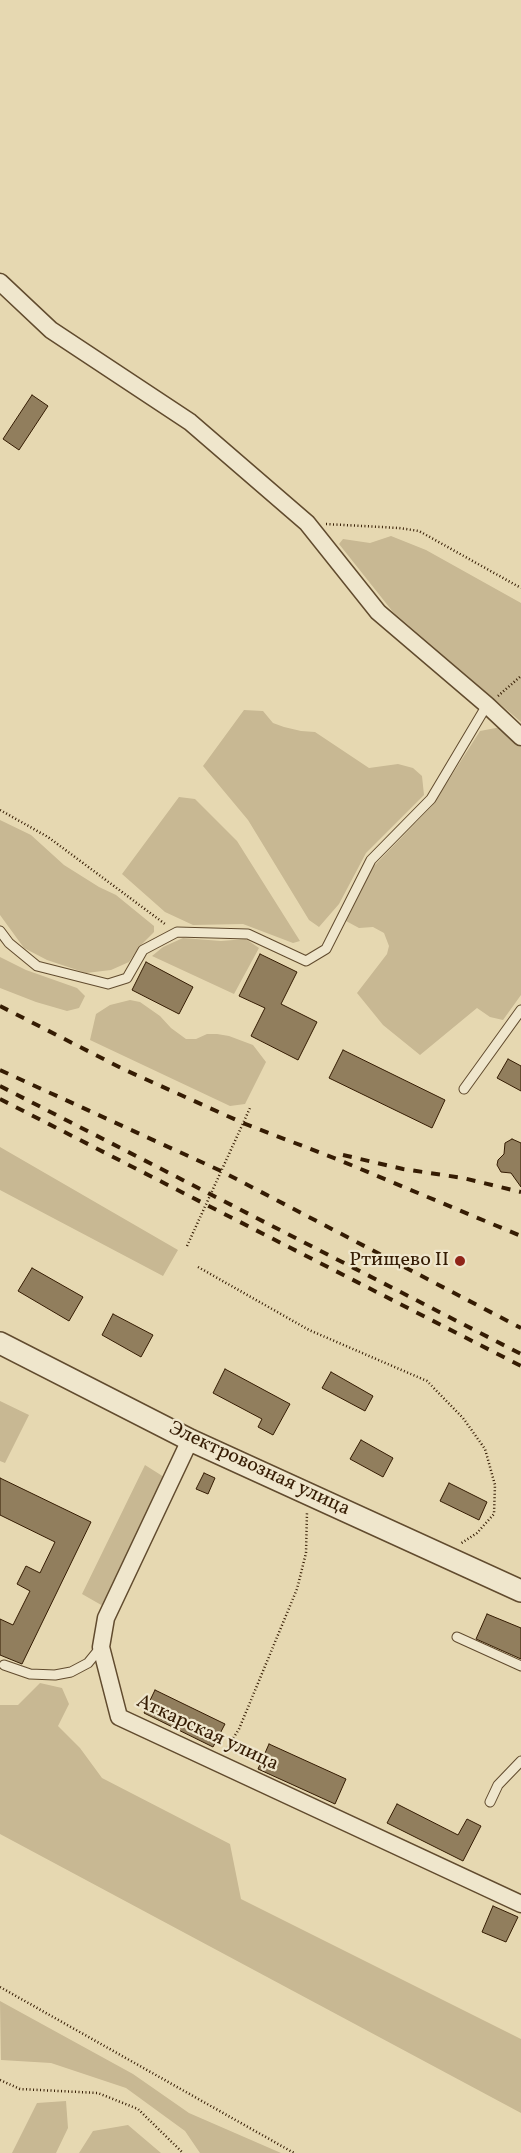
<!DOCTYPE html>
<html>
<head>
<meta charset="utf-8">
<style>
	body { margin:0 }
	canvas { display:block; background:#e6d8b1 }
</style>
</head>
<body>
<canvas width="521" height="2153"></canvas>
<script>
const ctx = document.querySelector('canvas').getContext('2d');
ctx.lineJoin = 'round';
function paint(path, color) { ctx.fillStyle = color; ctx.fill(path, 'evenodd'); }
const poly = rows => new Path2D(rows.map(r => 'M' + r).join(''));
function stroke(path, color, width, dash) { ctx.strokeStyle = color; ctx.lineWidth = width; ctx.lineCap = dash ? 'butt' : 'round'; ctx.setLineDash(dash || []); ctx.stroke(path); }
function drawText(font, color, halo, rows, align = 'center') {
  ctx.font = font + ' Vollkorn,serif'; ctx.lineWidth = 4.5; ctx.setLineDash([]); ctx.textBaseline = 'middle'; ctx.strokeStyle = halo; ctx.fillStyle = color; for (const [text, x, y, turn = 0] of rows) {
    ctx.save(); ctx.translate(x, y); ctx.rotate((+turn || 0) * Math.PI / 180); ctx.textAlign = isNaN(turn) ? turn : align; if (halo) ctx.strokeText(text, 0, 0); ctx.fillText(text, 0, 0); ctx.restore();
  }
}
paint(poly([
	[391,536,426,550,521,603,521,722,393,612,339,544,343,539,370,543],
	[244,710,263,711,273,723,284,727,301,731,315,732,369,768,398,764,413,768,422,776,424,795,366,853,339,904,319,927,309,920,248,820,203,766],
	[501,727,521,747,521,995,503,1020,490,1017,477,1008,420,1055,383,1025,357,993,387,954,389,946,384,933,373,927,359,928,346,921,372,868,432,806,480,731],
	[179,797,195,799,237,841,300,941,293,943,243,924,193,925,165,912,122,874],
	[0,820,31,835,64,865,99,887,116,895,154,926,154,932,139,947,129,962,111,970,86,973,47,960,24,948,0,915],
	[183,938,221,941,246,939,259,948,234,994,152,956,163,947],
	[0,957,26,970,77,988,85,996,79,1008,67,1011,36,1002,0,988],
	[130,1000,140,1002,160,1016,171,1028,186,1039,196,1039,207,1034,217,1034,229,1036,253,1045,266,1062,245,1104,230,1106,90,1040,96,1014,110,1005],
	[0,1147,178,1250,163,1276,0,1190],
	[0,1401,29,1415,5,1463,0,1461],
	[145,1465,164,1477,103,1606,82,1594],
	[40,1683,62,1688,69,1704,58,1726,80,1748,102,1778,230,1844,241,1899,521,2039,521,2113,0,1834,0,1705,18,1705],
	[0,2001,133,2074,189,2113,281,2153,200,2153,185,2131,126,2088,51,2063,1,2060],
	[66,2101,68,2128,56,2153,12,2153,37,2103],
	[128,2125,161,2153,79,2153,93,2131]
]), '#c8b893');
const building = poly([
	[32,395,48,406,19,450,3,439,32,395],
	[260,954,297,972,281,1004,317,1022,298,1060,251,1036,265,1008,239,996,260,954],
	[146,962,193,987,179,1014,132,990,146,962],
	[343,1050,445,1100,432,1128,329,1078,343,1050],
	[508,1059,521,1066,521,1091,497,1078,508,1059],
	[512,1139,521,1143,521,1187,511,1173,501,1172,497,1165,498,1160,504,1154,505,1143,512,1139],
	[32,1268,83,1297,69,1321,18,1291,32,1268],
	[113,1314,153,1335,141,1357,102,1335,113,1314],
	[225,1369,290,1404,273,1435,258,1427,262,1419,213,1393,225,1369],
	[331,1372,373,1396,365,1411,322,1388,331,1372],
	[361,1440,393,1458,383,1477,350,1459,361,1440],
	[204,1473,215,1478,208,1494,196,1489,204,1473],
	[0,1478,91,1522,22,1664,0,1655,0,1619,13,1625,30,1591,17,1584,26,1566,40,1573,55,1542,0,1515,0,1478],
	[449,1483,487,1502,479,1520,440,1501,449,1483],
	[487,1614,521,1628,521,1659,476,1639,487,1614],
	[155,1690,225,1724,213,1747,144,1713,155,1690],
	[269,1744,346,1779,335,1804,258,1769,269,1744],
	[397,1804,458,1835,467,1819,481,1826,463,1861,387,1823,397,1804],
	[493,1906,518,1917,506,1942,482,1932,493,1906]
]);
paint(building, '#917e5d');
stroke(building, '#351c03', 1);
const service = poly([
	[0,931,9,943,37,966,108,984,127,978,143,950,177,932,248,934,306,961,326,949,371,860,431,799,487,705],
	[464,1089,521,1010],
	[457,1637,521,1666],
	[4,1665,30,1674,55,1675,71,1672,88,1663,101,1647],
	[490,1802,498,1785,521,1761]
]);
const minor = poly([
	[0,282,51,330,190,422,307,523,378,612,487,705,521,737],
	[190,1440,106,1618,101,1647,119,1717,521,1904]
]);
const tertiary = poly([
	[0,1343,190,1440,521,1591]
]);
stroke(service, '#614b2e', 11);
stroke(minor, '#614b2e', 19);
stroke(tertiary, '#614b2e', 24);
stroke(poly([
	[326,524,399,528,419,531,521,588],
	[498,696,521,676],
	[0,810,48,837,165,924],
	[187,1246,250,1108],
	[198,1267,309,1330,427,1381,463,1418,485,1449,495,1485,494,1514,477,1533,460,1544],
	[226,1750,239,1729,297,1589,306,1553,307,1512],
	[0,1987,294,2153],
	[0,2080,20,2089,98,2093,138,2109,183,2153]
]), '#351c03', 2.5, [1, 2.5]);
stroke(service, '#efe6cc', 9);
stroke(minor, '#efe6cc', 16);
stroke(tertiary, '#efe6cc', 21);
stroke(poly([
	[0,1006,123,1069,243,1123,339,1160,521,1236],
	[0,1070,221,1171,521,1328],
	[0,1086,521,1354],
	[0,1099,521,1366],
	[343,1155,403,1169,463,1178,521,1192]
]), '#351c03', 4, [9, 9]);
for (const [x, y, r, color] of [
	[460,1261,6,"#8f2418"]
]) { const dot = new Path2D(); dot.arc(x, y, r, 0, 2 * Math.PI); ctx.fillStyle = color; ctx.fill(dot); stroke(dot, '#efe6cc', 2); }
drawText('20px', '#351c03', '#efe6cc', [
	["Ртищево II",449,1261]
], 'right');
drawText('20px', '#351c03', '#efe6cc', [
	["Электровозная улица",259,1470,25],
	["Аткарская улица",207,1734,25]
]);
</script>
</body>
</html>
